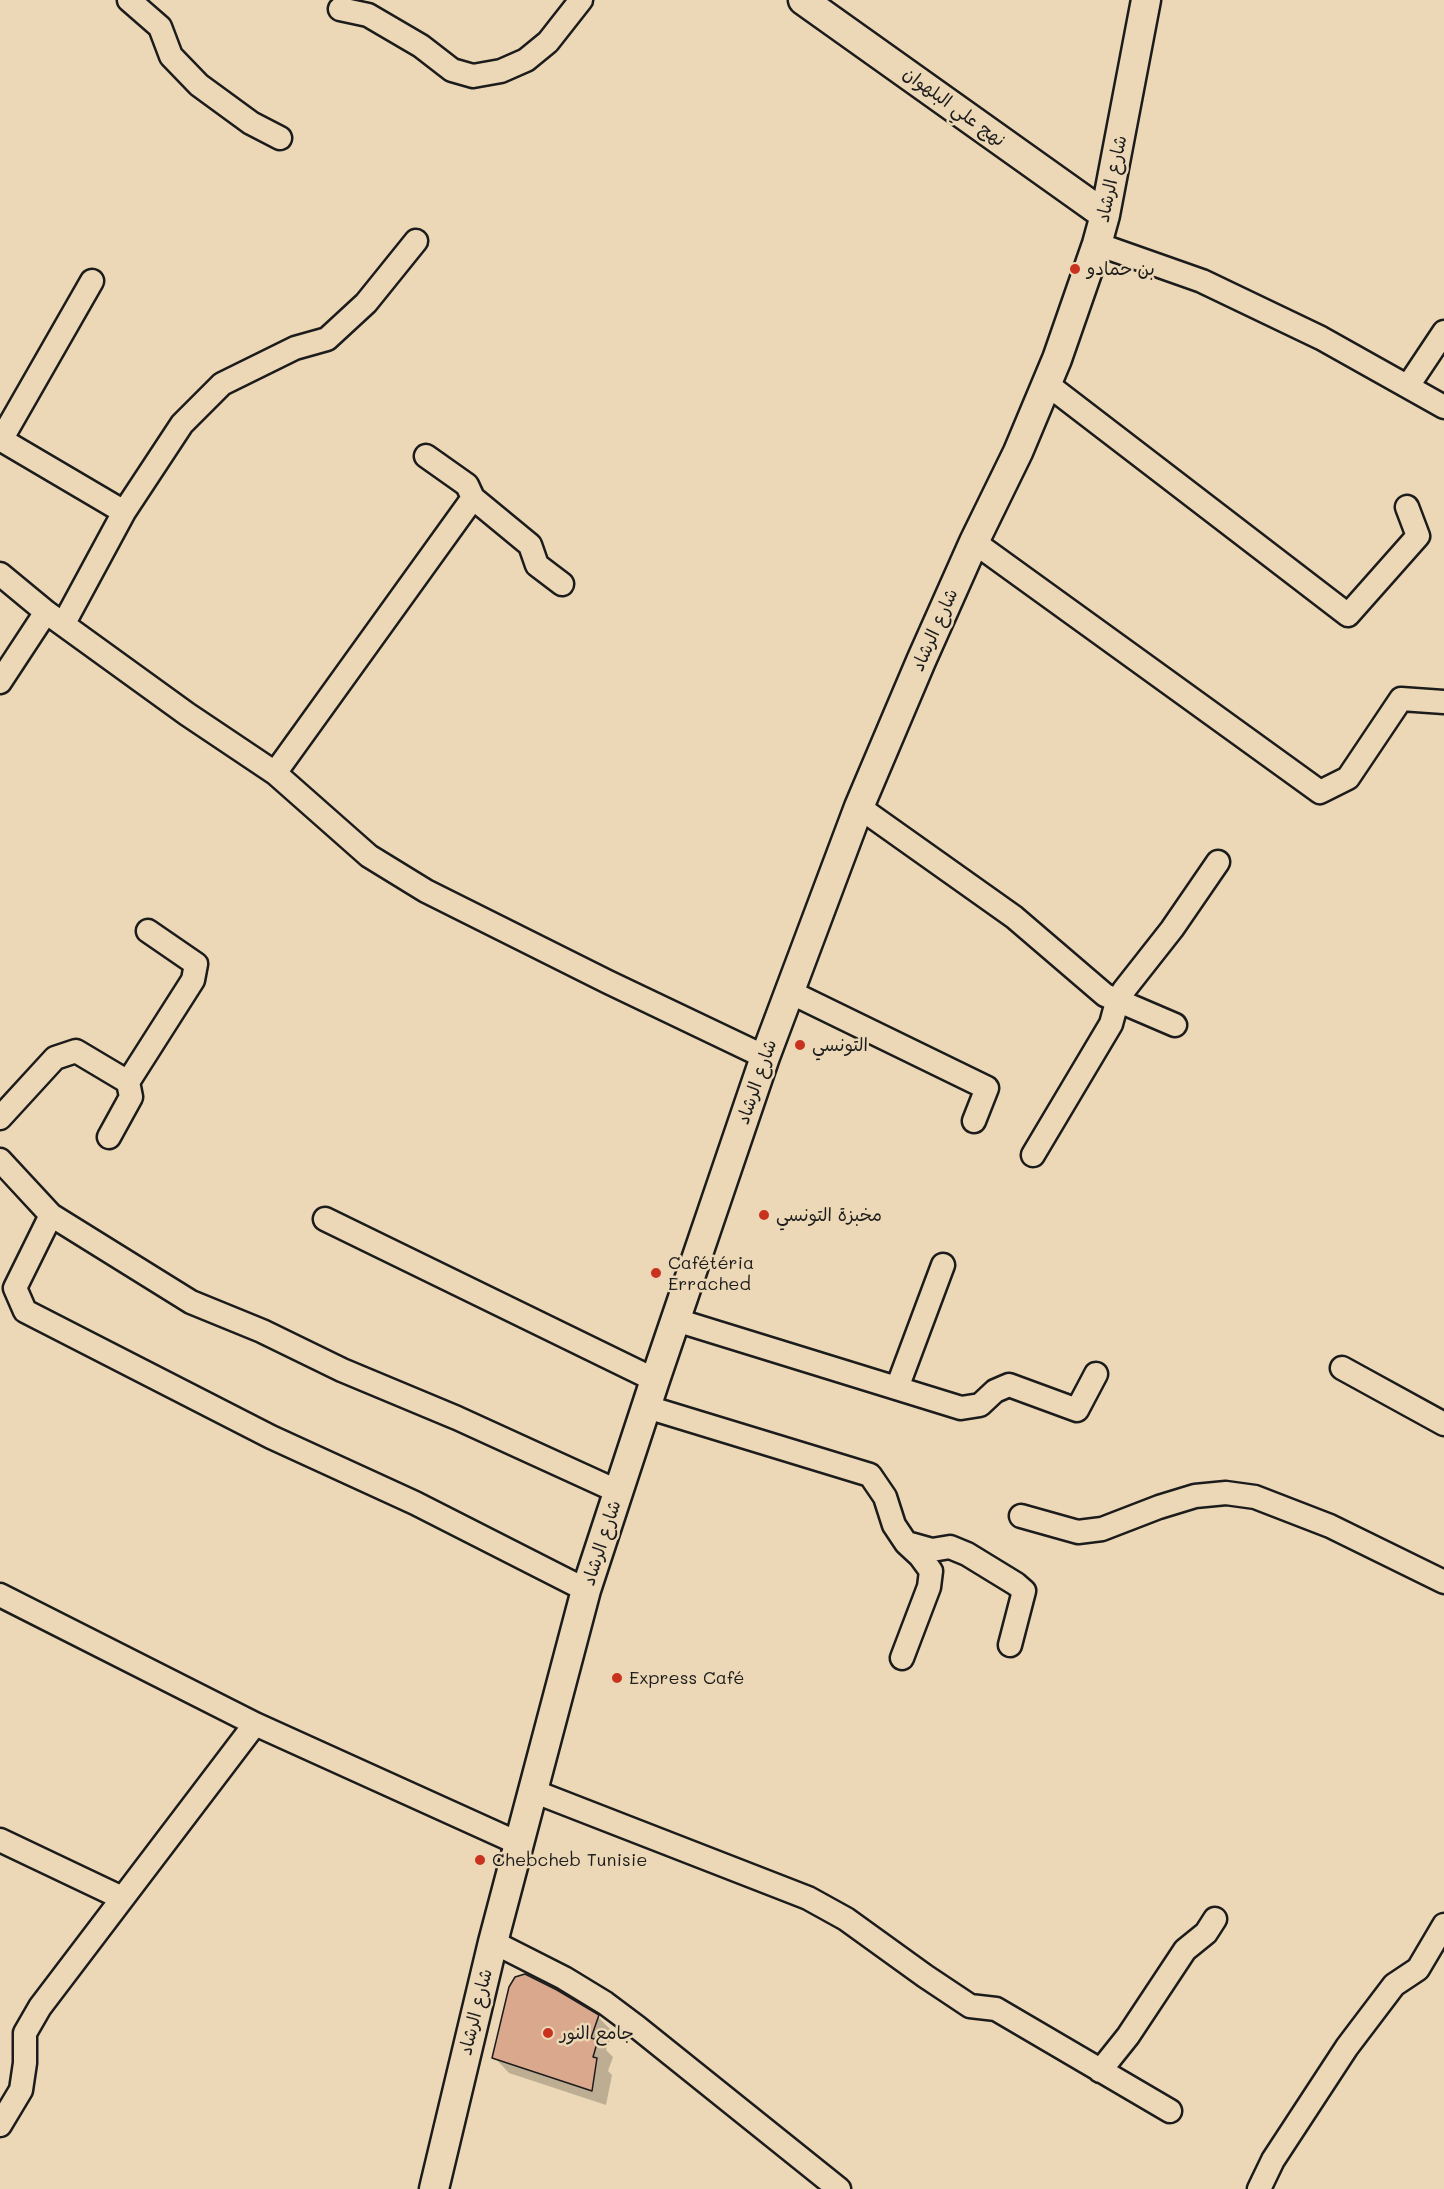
<!DOCTYPE html>
<html>
<head>
<meta charset="utf-8">
<style>
	body { margin:0 }
	canvas { display:block; background:#ecd8b6 }
</style>
</head>
<body>
<canvas width="1444" height="2189"></canvas>
<script>
const ctx = document.querySelector('canvas').getContext('2d');
ctx.lineJoin = 'round';
function paint(path, color) { ctx.fillStyle = color; ctx.fill(path, 'evenodd'); }
const poly = rows => new Path2D(rows.map(r => 'M' + r).join(''));
function stroke(path, color, width, dash) { ctx.strokeStyle = color; ctx.lineWidth = width; ctx.lineCap = dash ? 'butt' : 'round'; ctx.setLineDash(dash || []); ctx.stroke(path); }
function drawText(font, color, halo, rows, align = 'center') {
  ctx.font = font + ' Mali,"Playpen Sans Arabic",sans-serif'; ctx.lineWidth = 5; ctx.setLineDash([]); ctx.textBaseline = 'middle'; ctx.strokeStyle = halo; ctx.fillStyle = color; for (const [text, x, y, turn = 0] of rows) {
    ctx.save(); ctx.translate(x, y); ctx.rotate((+turn || 0) * Math.PI / 180); ctx.textAlign = isNaN(turn) ? turn : align; if (halo) ctx.strokeText(text, 0, 0); ctx.fillText(text, 0, 0); ctx.restore();
  }
}
paint(poly([
	[598,2017,613,2032,606,2050,613,2057,608,2071,612,2075,606,2105,509,2073,494,2057]
]), '#0003');
const building = poly([
	[525,1974,557,1990,599,2015,591,2038,598,2040,593,2057,597,2058,592,2091,492,2058,509,1987,515,1977,525,1974]
]);
paint(building, '#daa88c');
stroke(building, '#1c1c1c', 1.5);
const minor = poly([
	[129,0,160,27,171,56,199,85,251,123,280,138],
	[340,9,368,15,421,46,452,70,473,76,501,71,526,60,548,42,581,0],
	[1097,244,1202,281,1321,338,1444,407],
	[1047,384,1348,615,1418,536,1407,507],
	[1408,386,1444,332],
	[0,439,124,512],
	[1,440,92,281],
	[426,456,467,485,473,498],
	[974,542,1320,792,1348,778,1401,699,1444,702],
	[0,574,46,612,187,714,275,773,369,856,426,891,608,982,765,1057],
	[64,623,124,512,182,424,222,384,295,348,327,339,366,303,416,241],
	[0,682,46,612],
	[275,773,473,498,530,545,537,565,562,584],
	[859,807,1014,917,1105,995,1175,1025],
	[790,992,987,1088,974,1121],
	[0,1118,55,1058,76,1051,128,1082,193,980,196,964,148,931],
	[109,1137,131,1097,128,1082],
	[1033,1155,1111,1024,1117,1002,1124,990,1172,929,1218,862],
	[0,1160,51,1215,15,1288,25,1311,271,1437,415,1503,586,1590],
	[51,1215,191,1302,262,1331,342,1370,457,1418,619,1492],
	[325,1219,655,1380],
	[676,1320,961,1408,980,1405,995,1391,1009,1385,1077,1410,1096,1374],
	[1342,1368,1444,1424],
	[897,1388,943,1265],
	[647,1407,870,1475,885,1497,894,1525,906,1543,920,1556,931,1571,929,1587,902,1658],
	[1021,1516,1078,1532,1102,1529,1159,1507,1195,1496,1226,1493,1255,1497,1330,1526,1444,1582],
	[907,1543,932,1550,950,1547,967,1554,1016,1584,1024,1591,1010,1645],
	[0,1595,255,1724,520,1844],
	[533,1791,808,1898,846,1919,925,1976,970,2006,996,2009,1170,2111],
	[0,1840,122,1898],
	[493,1942,564,1978,605,2003,637,2027,839,2189],
	[1100,2071,1128,2036,1185,1950,1206,1933,1215,1919],
	[0,2125,21,2090,25,2063,25,2033,40,2007,255,1724],
	[1259,2189,1273,2160,1347,2047,1394,1985,1418,1969,1444,1925]
]);
const tertiary = poly([
	[803,0,1105,215],
	[434,2189,493,1942,586,1590,655,1380,765,1057,859,807,921,661,974,542,1018,452,1057,359,1097,244,1105,215,1146,0]
]);
stroke(minor, '#1c1c1c', 27);
stroke(tertiary, '#1c1c1c', 33);
stroke(minor, '#ecd8b6', 22);
stroke(tertiary, '#ecd8b6', 28);
for (const [x, y, r, color] of [
	[1075,269,6,"#c8321e"],
	[800,1045,6,"#c8321e"],
	[764,1215,6,"#c8321e"],
	[656,1273,6,"#c8321e"],
	[617,1678,6,"#c8321e"],
	[480,1860,6,"#c8321e"],
	[548,2033,6,"#c8321e"]
]) { const dot = new Path2D(); dot.arc(x, y, r, 0, 2 * Math.PI); ctx.fillStyle = color; ctx.fill(dot); stroke(dot, '#ecd8b6', 2); }
drawText('18px', '#1c1c1c', '#ecd8b6', [
	["نهج علي البلهوان",954,107,36],
	["شارع الرشاد",1112,179,-78],
	["شارع الرشاد",935,630,-66],
	["شارع الرشاد",757,1082,-71],
	["شارع الرشاد",602,1543,-72],
	["شارع الرشاد",476,2012,-76]
]);
drawText('18px', '#1c1c1c', '#ecd8b6', [
	["بن حمادو",1087,269],
	["التونسي",812,1045],
	["مخبزة التونسي",776,1215],
	["Cafétéria",668,1263],
	["Errached",668,1284],
	["Express Café",629,1678],
	["Chebcheb Tunisie",492,1860],
	["جامع النور",560,2033]
], 'left');
</script>
</body>
</html>
